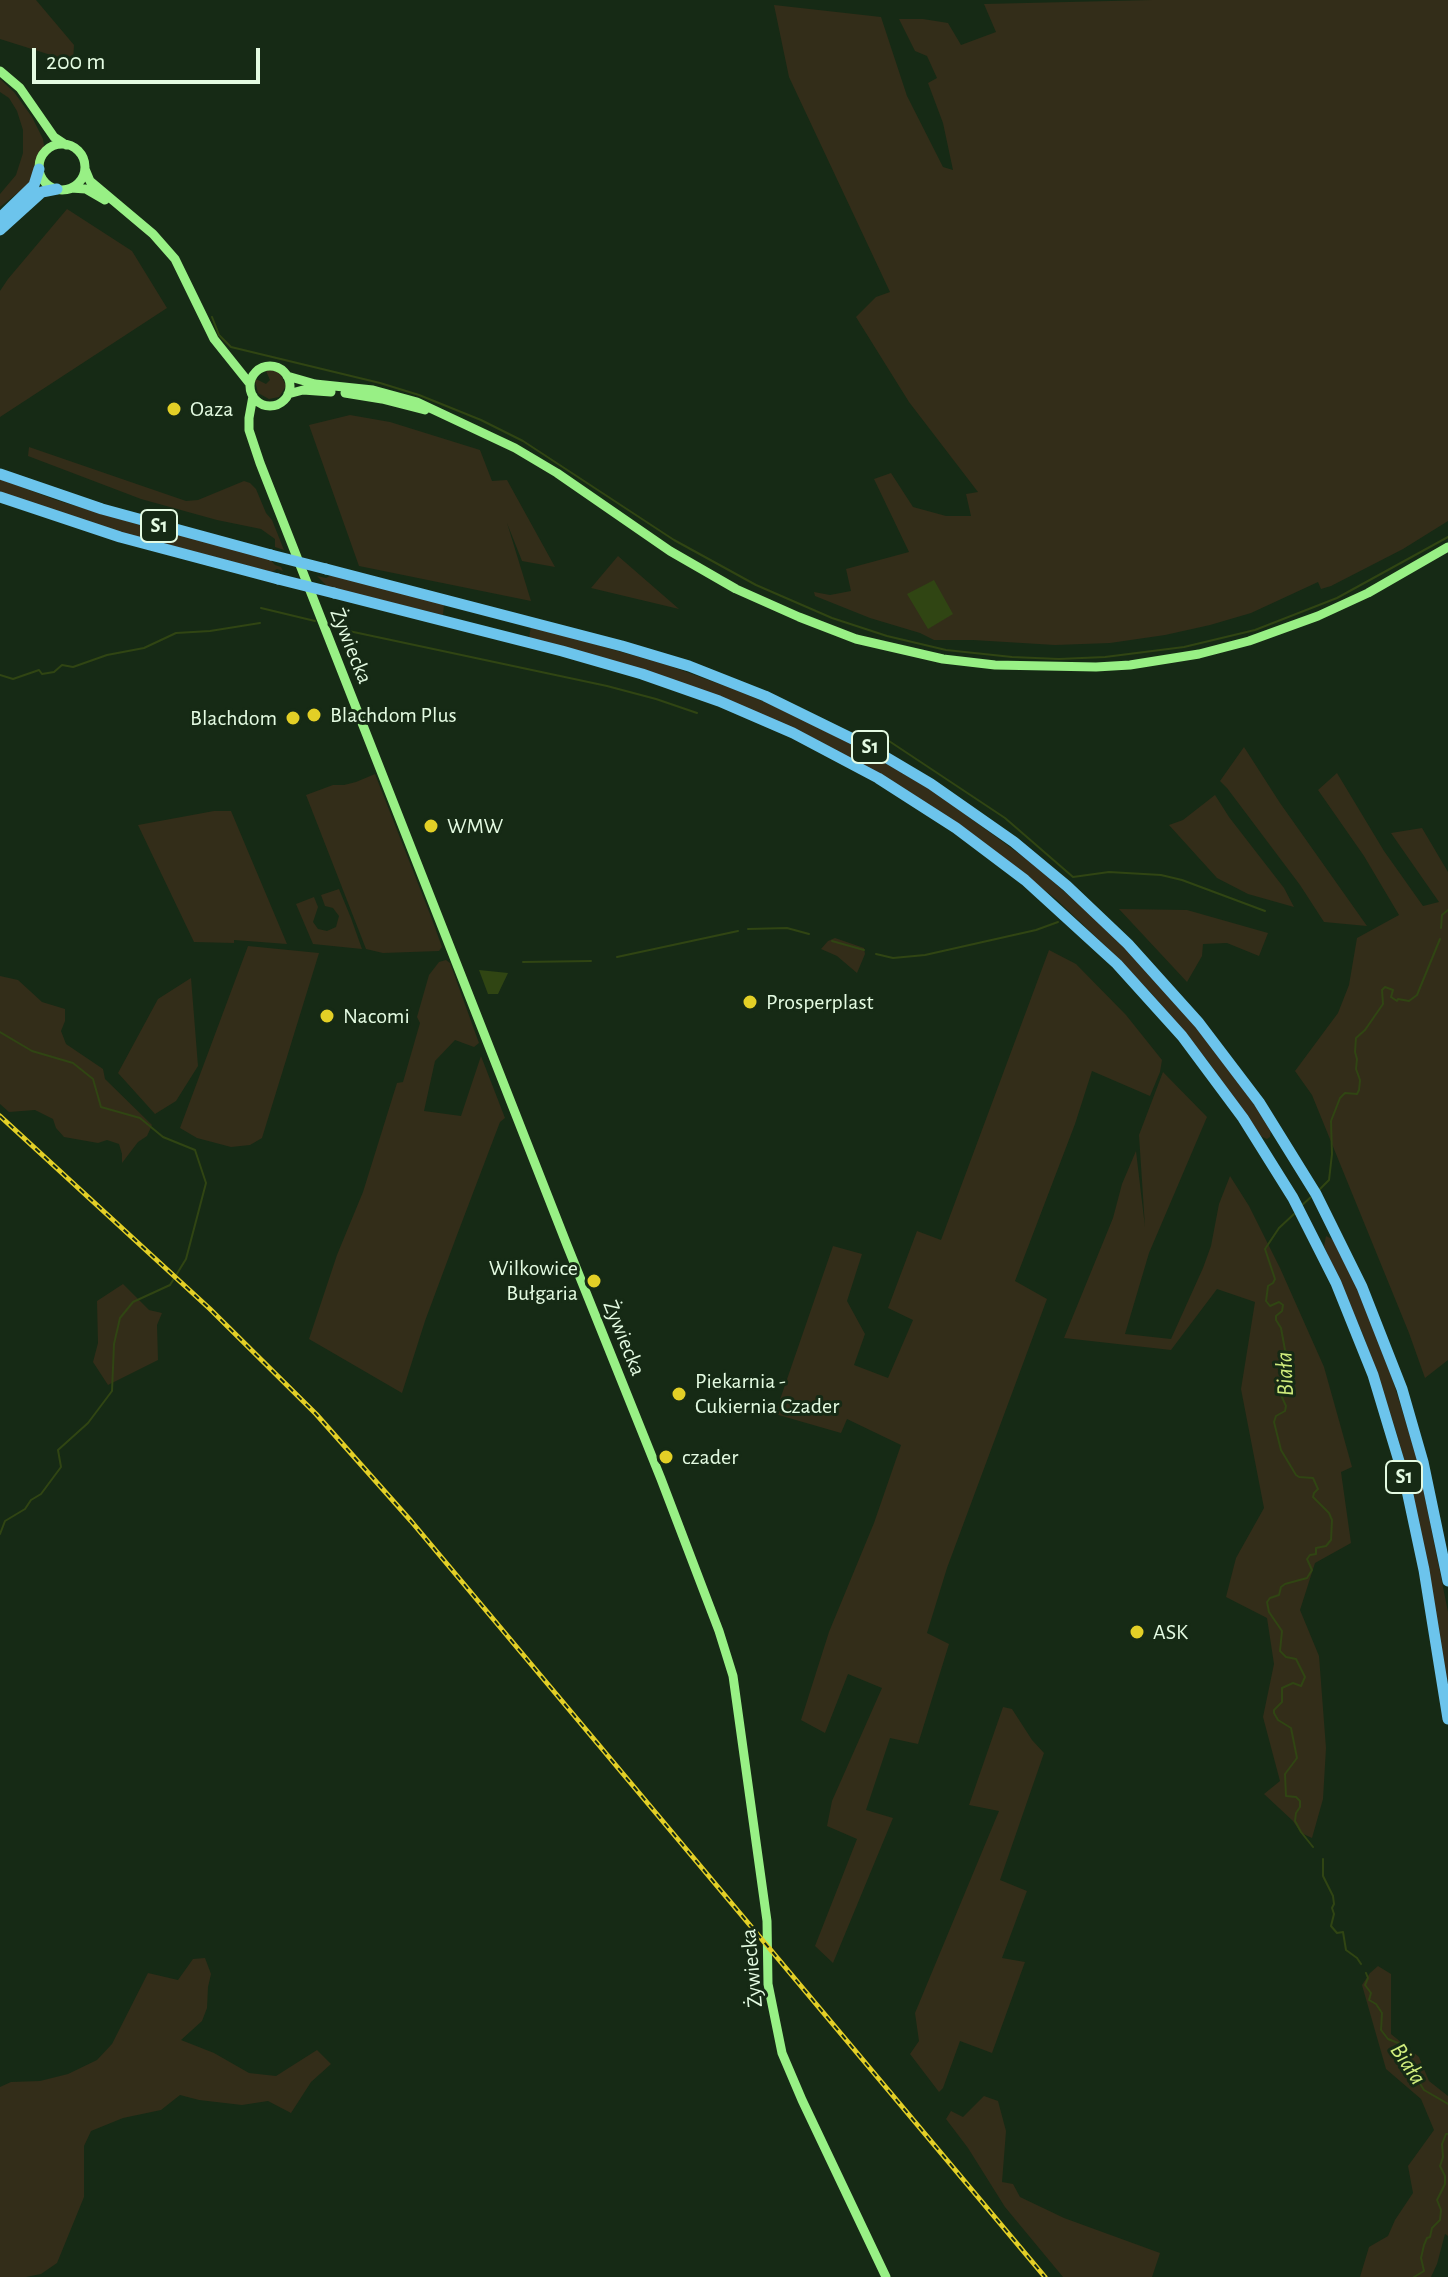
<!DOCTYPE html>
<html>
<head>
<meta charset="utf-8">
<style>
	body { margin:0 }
	#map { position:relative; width:1448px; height:2277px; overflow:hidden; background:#162a15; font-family:"Alegreya Sans",sans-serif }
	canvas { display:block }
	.scale { position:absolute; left:32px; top:48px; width:228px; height:36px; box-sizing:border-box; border:4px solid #e4fbe2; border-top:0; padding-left:10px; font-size:24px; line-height:28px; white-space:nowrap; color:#e4fbe2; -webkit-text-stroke:6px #162a15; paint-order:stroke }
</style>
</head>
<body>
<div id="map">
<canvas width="1448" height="2277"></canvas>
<div class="scale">200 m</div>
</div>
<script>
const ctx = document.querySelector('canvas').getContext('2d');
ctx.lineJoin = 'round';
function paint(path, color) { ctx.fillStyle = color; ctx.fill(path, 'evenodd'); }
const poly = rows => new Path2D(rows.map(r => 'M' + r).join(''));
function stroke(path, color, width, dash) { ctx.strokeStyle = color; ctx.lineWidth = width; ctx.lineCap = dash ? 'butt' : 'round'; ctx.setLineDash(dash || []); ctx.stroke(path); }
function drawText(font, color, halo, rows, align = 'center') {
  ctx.font = font + ' "Alegreya Sans",sans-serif'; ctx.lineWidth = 6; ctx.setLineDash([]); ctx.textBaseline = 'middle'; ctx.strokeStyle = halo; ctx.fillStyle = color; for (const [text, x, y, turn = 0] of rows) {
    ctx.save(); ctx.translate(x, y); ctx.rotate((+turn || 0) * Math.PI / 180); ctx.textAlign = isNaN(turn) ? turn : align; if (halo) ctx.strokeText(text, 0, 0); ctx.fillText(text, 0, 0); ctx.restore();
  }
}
paint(poly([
	[0,0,36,0,74,45,73,62,0,39],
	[1152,0,1448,0,1448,521,1403,549,1331,586,1321,589,1318,582,1251,613,1210,625,1165,635,1110,643,1055,645,973,640,934,640,920,633,870,618,815,596,814,592,830,595,851,591,846,569,909,552,874,479,891,473,913,507,946,516,971,516,966,494,978,492,909,402,856,317,876,297,890,292,789,77,774,5,881,17,907,96,943,167,953,170,943,123,928,83,937,78,927,56,915,51,899,19,923,19,948,23,961,45,996,32,984,4],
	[0,79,14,92,32,117,43,139,44,146,36,162,35,171,29,184,0,207,0,194,16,175,23,153,23,130,17,111,9,98,0,92],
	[67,209,132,251,167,308,0,417,0,291,8,279],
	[271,370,280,373,286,386,279,397,269,399,258,393,255,381,256,379,266,384,270,380,266,371],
	[350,415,390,422,480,450,492,481,507,480,555,567,522,561,507,523,531,601,359,566,309,425],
	[29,447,186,501,198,500,244,481,250,483,256,489,266,513,272,520,284,550,275,547,275,539,261,529,217,520,141,499,28,456],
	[0,479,56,500,137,524,270,559,275,565,281,567,283,571,277,569,272,572,112,530,0,492],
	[618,556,679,609,591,588],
	[332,575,444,604,443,615,328,587,317,576,326,578],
	[531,626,667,665,736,690,776,707,858,747,933,791,1029,861,1087,911,1135,958,1187,1016,1241,1085,1271,1130,1270,1137,1267,1139,1260,1136,1207,1060,1152,994,1116,956,1056,899,955,821,892,781,802,732,529,638],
	[1244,747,1280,803,1367,926,1324,922,1300,885,1227,788,1220,781],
	[1337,773,1384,851,1423,906,1439,902,1391,833,1422,828,1448,872,1448,1360,1425,1378,1409,1333,1312,1095,1295,1071,1338,1013,1349,985,1357,938,1399,915,1364,856,1318,790],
	[375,774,430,914,442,947,439,951,383,953,366,949,306,795,333,785,344,785,356,782],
	[1215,795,1229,817,1284,888,1294,907,1248,894,1217,878,1169,825,1183,820],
	[214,811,231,811,287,944,234,940,234,943,194,942,138,825],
	[339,889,351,918,362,949,313,944,296,904,314,897,318,907,313,922,318,929,327,931,336,927,339,916,333,908,325,906,321,895],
	[1119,909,1187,910,1268,933,1259,956,1227,943,1203,944,1202,956,1187,982],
	[835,938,864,948,865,954,857,973,837,956,821,949,828,941],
	[248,946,319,953,262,1138,250,1145,231,1147,197,1138,180,1128],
	[1049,950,1076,964,1126,1015,1162,1060,1160,1072,1150,1096,1092,1071,1075,1124,1015,1281,1047,1299,947,1568,927,1633,949,1644,918,1744,890,1738,866,1810,893,1818,833,1963,815,1946,857,1839,827,1826,832,1801,882,1688,848,1674,825,1733,801,1720,829,1632,874,1523,901,1445,847,1419,841,1433,775,1414,833,1246,862,1254,847,1301,865,1334,854,1365,888,1378,913,1320,888,1308,917,1231,941,1240],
	[446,960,450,963,479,1043,474,1047,455,1040,435,1061,424,1111,461,1116,481,1056,505,1118,500,1122,457,1235,425,1321,402,1393,309,1339,337,1255,363,1192,397,1083,403,1082,420,1023,417,1017,429,975,439,962],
	[0,976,18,980,42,1002,65,1009,65,1021,61,1031,66,1044,103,1069,105,1079,152,1125,147,1136,138,1142,122,1163,122,1154,119,1144,107,1140,98,1143,64,1137,56,1128,53,1119,35,1110,9,1112,0,1104],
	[191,978,198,1066,176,1101,155,1114,118,1073,158,999],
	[1163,1072,1207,1117,1149,1253,1125,1334,1171,1339,1203,1268,1211,1246,1219,1204,1230,1176,1249,1206,1280,1268,1324,1367,1352,1467,1341,1472,1351,1543,1315,1563,1300,1610,1319,1656,1326,1748,1323,1799,1312,1838,1301,1833,1293,1821,1264,1794,1280,1781,1263,1717,1274,1664,1267,1618,1226,1597,1236,1558,1264,1508,1241,1389,1255,1302,1217,1289,1171,1350,1064,1338,1113,1218,1122,1184,1136,1151,1145,1227,1139,1135],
	[1326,1236,1334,1240,1364,1304,1393,1381,1417,1458,1448,1612,1448,1687,1411,1484,1396,1431,1364,1337,1324,1246],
	[123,1284,149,1310,162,1313,157,1325,158,1360,108,1385,93,1362,98,1343,97,1301],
	[1003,1707,1012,1709,1032,1740,1044,1753,1000,1880,1027,1891,1002,1958,1025,1962,992,2053,960,2041,943,2088,939,2092,910,2054,919,2041,915,2013,999,1811,969,1805],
	[205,1958,211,1974,208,1987,207,2008,202,2021,181,2040,214,2053,249,2073,276,2076,317,2050,331,2064,311,2082,291,2113,268,2101,242,2105,199,2100,180,2095,161,2110,123,2118,91,2131,84,2146,84,2197,57,2263,41,2274,26,2277,0,2277,0,2087,11,2082,40,2081,68,2074,97,2060,112,2044,148,1973,178,1980,193,1959],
	[1378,1966,1391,1974,1391,2034,1419,2057,1429,2081,1448,2096,1448,2236,1445,2234,1437,2264,1431,2277,1360,2277,1369,2247,1388,2236,1395,2220,1413,2193,1408,2166,1434,2130,1421,2099,1386,2069,1362,1985,1370,1973],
	[984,2096,998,2101,1006,2131,1002,2182,1013,2184,1020,2197,1064,2218,1160,2253,1152,2277,1063,2277,1005,2207,968,2148,946,2119,951,2111,963,2117]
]), '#332d19');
paint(poly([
	[934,580,953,614,928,629,907,594],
	[479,970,508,973,498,994,488,994]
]), '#304513');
stroke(poly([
	[212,317,219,335,231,347,380,383,419,395,481,420,523,441,674,540,756,585,832,618,887,636,946,650,1012,657,1059,659,1105,657,1184,647,1255,630,1337,598,1448,537],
	[261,608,315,621],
	[330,627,607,686,656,699,697,713],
	[0,675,13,679,39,670,42,674,54,672,62,665,73,667,107,655,144,648,176,633,210,631,260,623],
	[886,739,1005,818,1073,877,1109,872,1161,875,1182,880,1265,911],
	[1441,928,1442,915,1448,910],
	[748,929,787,928,809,934],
	[832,941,864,950],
	[876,954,893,958,925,955,1036,930,1058,922],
	[617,957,738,931],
	[523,962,591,961],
	[0,1032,32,1051,73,1063,93,1079,101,1107,140,1118,163,1137,195,1150,206,1183,186,1259,170,1285,133,1302,120,1318,114,1344,112,1391,88,1423,58,1450,61,1467,41,1494,31,1500,25,1509,5,1521,0,1534],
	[1319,1190,1329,1180,1332,1154,1331,1121,1340,1098,1345,1093,1357,1094,1359,1090,1360,1080,1356,1069,1357,1059,1355,1052,1356,1038,1365,1030,1383,1004,1382,990,1385,987,1393,990,1391,997,1397,1001,1398,999,1409,1001,1417,995,1440,939],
	[1301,1206,1311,1197],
	[1294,1214,1279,1228,1265,1249,1275,1279,1273,1283,1268,1286,1266,1301,1270,1306,1279,1302,1283,1305,1282,1311,1276,1316,1276,1320,1281,1328,1285,1350,1288,1353,1286,1375,1289,1387,1281,1395,1286,1406,1285,1411,1276,1416,1274,1422,1281,1450,1296,1475,1299,1477,1313,1478,1318,1489,1314,1493,1313,1497,1329,1513,1332,1520,1331,1540,1326,1546,1316,1548,1316,1554,1310,1555,1307,1559,1312,1570,1307,1578,1285,1584,1281,1587,1279,1595,1270,1598,1267,1602,1269,1612,1282,1631,1280,1651,1286,1657,1296,1659,1305,1677,1301,1686,1293,1683,1282,1688,1282,1702,1274,1710,1274,1713,1278,1720,1291,1728,1297,1758,1285,1774,1286,1796,1296,1797,1300,1801,1300,1807,1296,1813,1295,1821,1301,1832,1313,1847],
	[1323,1859,1323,1876,1333,1896,1334,1904,1332,1908,1334,1914,1331,1926,1337,1933,1343,1932,1346,1950,1357,1958,1361,1964],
	[1366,1973,1368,1978,1365,1985,1371,1993,1369,2000,1376,2004,1382,2013,1381,2030,1388,2039,1398,2043,1404,2048,1408,2065,1424,2090,1448,2104],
	[1414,2277,1424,2271,1421,2258,1424,2245,1427,2238,1430,2237,1432,2228,1440,2220,1441,2210,1437,2200,1445,2184,1445,2176,1440,2166,1443,2157,1442,2144,1446,2134,1448,2134]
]), '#304513', 2);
stroke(poly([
	[0,71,20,88,54,137,66,145],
	'39 167a23 23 0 1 1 46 0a23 23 0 1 1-46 0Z',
	[85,169,90,181,153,234,175,259,214,339,250,384],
	[71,188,86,189,105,200],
	'250 386a20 20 0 1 1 40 0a20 20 0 1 1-40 0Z',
	[287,376,315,384,373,390,417,402,515,448,557,473,670,551,736,589,799,617,856,639,943,659,995,665,1096,667,1130,665,1199,654,1249,641,1318,616,1368,593,1448,547],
	[345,393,382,399,425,410],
	[288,394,303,390,331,392],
	[253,396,249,418,249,430,260,463,567,1245,661,1479,719,1631,733,1676,767,1921,768,1984,782,2053,802,2100,886,2277]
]), '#98f085', 9);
stroke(poly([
	[0,218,34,185,39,169],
	[0,230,42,192,57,189],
	[0,474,102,509,271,555],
	[0,497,120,537,278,579],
	[326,569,622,646,689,666,765,696,867,746,931,784,1014,842,1067,886,1128,944,1199,1023,1259,1102,1316,1194,1362,1287,1402,1389,1423,1462,1448,1581],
	[334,593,562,651,642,674,719,701,793,733,878,778,956,828,1025,880,1117,964,1182,1036,1243,1118,1293,1198,1336,1283,1373,1375,1405,1481,1424,1570,1448,1719]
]), '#6cc4ec', 11);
const rail = poly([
	[0,1116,210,1309,316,1414,411,1521,1045,2277]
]);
stroke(rail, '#e3cf26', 5);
stroke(rail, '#162a15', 2, [6]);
stroke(poly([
	[271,555,326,569],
	[278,579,334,593]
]), '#6cc4ec', 11);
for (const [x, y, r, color] of [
	[174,409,8,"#e3cf26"],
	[314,715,8,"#e3cf26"],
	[293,718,8,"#e3cf26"],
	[431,826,8,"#e3cf26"],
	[750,1002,8,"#e3cf26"],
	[327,1016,8,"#e3cf26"],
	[594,1281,8,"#e3cf26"],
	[679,1394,8,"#e3cf26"],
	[666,1457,8,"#e3cf26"],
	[1137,1632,8,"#e3cf26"]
]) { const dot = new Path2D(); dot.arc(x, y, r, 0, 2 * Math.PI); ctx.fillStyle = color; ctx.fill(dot); stroke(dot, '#162a15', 3); }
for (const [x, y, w] of [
	[159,526,36],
	[870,747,36],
	[1404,1477,36]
]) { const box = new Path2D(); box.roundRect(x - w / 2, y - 16, w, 32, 6); ctx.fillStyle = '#162a15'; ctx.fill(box); stroke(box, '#e4fbe2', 2); }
drawText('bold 20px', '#e4fbe2', null, [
	["S1",159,526],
	["S1",870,747],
	["S1",1404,1477]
]);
drawText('22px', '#e4fbe2', '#162a15', [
	["Oaza",190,409],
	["Blachdom Plus",330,715],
	["Blachdom",277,718,"right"],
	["WMW",447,826],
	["Prosperplast",766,1002],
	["Nacomi",343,1016],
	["Wilkowice",578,1268,"right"],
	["Bułgaria",578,1293,"right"],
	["Piekarnia -",695,1381],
	["Cukiernia Czader",695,1406],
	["czader",682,1457],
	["ASK",1153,1632]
], 'left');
drawText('22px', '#e4fbe2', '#162a15', [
	["Żywiecka",351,646,68],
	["Żywiecka",624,1338,68],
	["Żywiecka",752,1968,-95]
]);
drawText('italic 24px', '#d1ee7d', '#162a15', [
	["Biała",1285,1374,-92],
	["Biała",1408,2064,56]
]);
</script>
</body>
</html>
